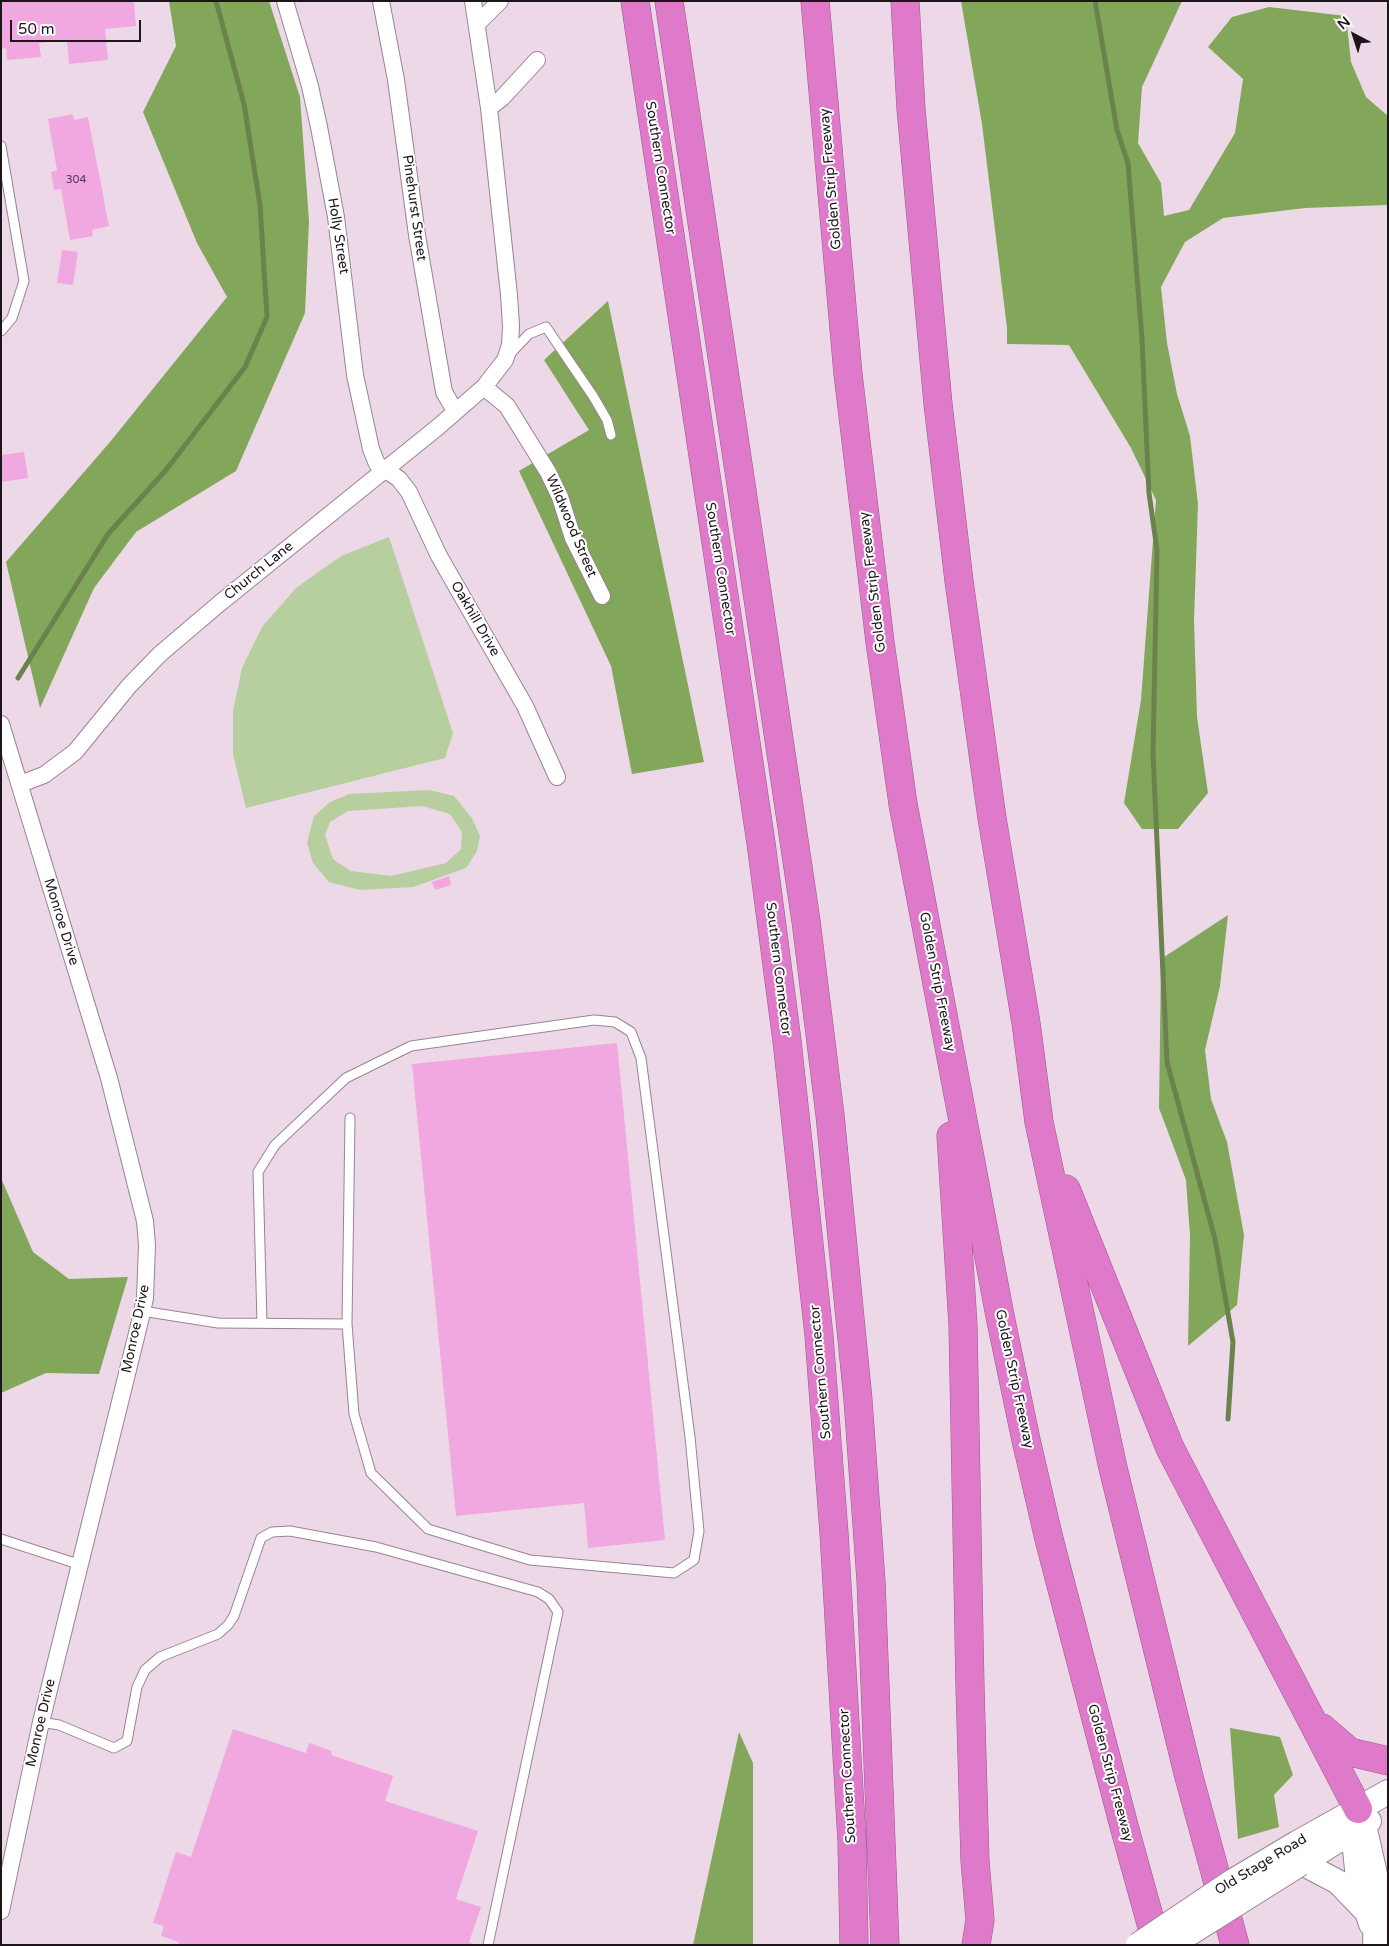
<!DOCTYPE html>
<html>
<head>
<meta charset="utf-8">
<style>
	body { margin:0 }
	#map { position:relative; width:1389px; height:1946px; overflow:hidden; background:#edd8e8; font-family:"Varela Round",sans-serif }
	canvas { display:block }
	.frame { position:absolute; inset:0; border:2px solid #1c151a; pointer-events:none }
	.north { position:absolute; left:1329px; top:10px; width:50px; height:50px; -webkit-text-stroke:4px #fff; paint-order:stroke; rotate:320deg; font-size:14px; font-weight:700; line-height:20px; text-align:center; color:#1c151a }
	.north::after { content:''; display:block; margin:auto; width:18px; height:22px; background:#1c151a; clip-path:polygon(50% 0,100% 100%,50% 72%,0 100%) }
	.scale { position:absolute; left:10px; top:20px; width:131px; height:22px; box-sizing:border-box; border:2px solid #1c151a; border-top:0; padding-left:6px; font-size:15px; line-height:18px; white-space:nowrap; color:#1c151a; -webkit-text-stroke:4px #fff; paint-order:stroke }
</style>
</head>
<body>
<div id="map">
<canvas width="1389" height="1946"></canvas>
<div class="frame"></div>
<div class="north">N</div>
<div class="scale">50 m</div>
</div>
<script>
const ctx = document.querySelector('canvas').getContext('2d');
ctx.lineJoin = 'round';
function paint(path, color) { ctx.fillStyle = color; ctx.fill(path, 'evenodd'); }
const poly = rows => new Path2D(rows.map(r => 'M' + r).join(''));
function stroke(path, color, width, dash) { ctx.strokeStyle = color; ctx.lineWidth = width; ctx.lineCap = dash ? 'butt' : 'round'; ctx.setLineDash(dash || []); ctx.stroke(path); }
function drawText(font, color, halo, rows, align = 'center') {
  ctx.font = font + ' "Varela Round",sans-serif'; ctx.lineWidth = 4; ctx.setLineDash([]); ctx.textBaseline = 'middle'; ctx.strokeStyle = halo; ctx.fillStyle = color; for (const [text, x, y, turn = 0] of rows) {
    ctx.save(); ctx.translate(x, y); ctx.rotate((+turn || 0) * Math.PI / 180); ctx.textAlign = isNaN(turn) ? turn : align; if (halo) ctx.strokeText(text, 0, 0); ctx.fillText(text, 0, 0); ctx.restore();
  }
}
paint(poly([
	[389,537,453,733,445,758,246,808,233,754,233,711,242,668,262,627,296,588,341,556],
	[429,790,454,796,472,818,480,836,477,851,466,868,413,887,360,890,329,882,313,863,307,843,314,816,330,802,349,794],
	[422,806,450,814,462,832,461,849,446,863,391,876,351,871,333,859,325,835,330,822,348,811]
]), '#b7cf9f');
paint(poly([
	[169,1,269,1,300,97,309,221,305,313,236,471,136,532,94,588,40,708,6,562,110,442,227,297,197,243,143,112,176,46],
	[961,1,1182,1,1142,87,1138,143,1161,183,1164,216,1189,210,1235,133,1243,79,1208,47,1232,17,1269,7,1346,16,1351,62,1366,97,1388,116,1388,205,1305,208,1223,218,1185,242,1161,287,1167,343,1177,394,1190,436,1198,504,1194,621,1197,717,1208,793,1178,829,1142,829,1124,803,1141,700,1156,500,1131,448,1069,345,1007,344,1007,328,982,124],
	[608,301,704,762,632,774,611,666,519,471,589,430,544,360],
	[1228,915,1220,986,1205,1050,1211,1099,1227,1142,1244,1235,1237,1305,1188,1346,1190,1236,1186,1180,1159,1108,1161,959],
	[1,1178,33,1252,69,1279,128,1277,99,1374,46,1373,1,1393],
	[1230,1728,1280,1737,1293,1775,1274,1795,1279,1827,1238,1839],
	[739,1732,753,1763,753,1945,693,1945]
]), '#83a75a');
stroke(poly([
	[1095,1,1117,130,1128,163,1142,339,1149,493,1157,550,1153,754,1167,1062,1215,1239,1233,1342,1228,1419],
	[18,678,108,534,166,470,245,367,267,317,260,205,244,104,216,1]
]), '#6a824d', 5);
paint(poly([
	[1,1,134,1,136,26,105,29,108,60,69,64,67,40,39,43,41,57,7,60,6,48,1,49],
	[73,114,74,120,88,117,109,226,92,230,93,236,70,240,61,189,54,190,51,172,57,170,48,119],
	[62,250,78,252,73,285,57,283],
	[24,452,28,478,1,482,1,455],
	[449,876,451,885,435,890,432,882],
	[617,1043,665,1540,588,1548,584,1503,456,1516,412,1064],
	[233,1729,306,1753,309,1743,332,1751,331,1755,393,1776,385,1801,478,1831,456,1899,481,1907,469,1942,475,1945,178,1945,179,1942,161,1936,164,1926,153,1923,176,1852,191,1857]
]), '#f1a7e0');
const lane = poly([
	[1,146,24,281,12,318,1,331],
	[510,354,529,334,546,327,593,396,607,420,611,435],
	[142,1311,218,1323,347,1324],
	[262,1323,258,1172,275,1145,346,1078,411,1046,594,1020,615,1022,631,1032,641,1058,690,1437,699,1531,694,1560,674,1573,530,1560,428,1529,371,1473,354,1414,347,1324,350,1118],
	[1,1539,78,1564],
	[41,1722,59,1725,114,1748,127,1741,137,1687,145,1670,160,1657,218,1634,228,1625,234,1616,261,1538,272,1532,290,1531,376,1547,538,1592,549,1599,558,1612,488,1945]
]);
const street = poly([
	[285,1,310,86,319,127,336,217,355,375,371,449,377,464,399,479,409,492,439,556,525,706,557,777],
	[381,1,396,80,417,235,444,392,455,411],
	[477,24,500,1],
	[489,108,502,98,537,60],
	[484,387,507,406,548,472,560,497,573,538,602,596],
	[1,724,109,1078,145,1221,147,1245,145,1298,140,1321,41,1722,1,1911],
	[20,784,44,775,75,752,129,686,160,654,220,603,438,427,484,387,505,360,510,345,511,326,509,295,489,108,473,1]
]);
const secondary = poly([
	[1358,1809,1364,1825,1377,1883,1375,1945],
	[1359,1840,1355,1850,1359,1888,1371,1924],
	[1297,1843,1388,1792],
	[1302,1863,1338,1882,1364,1909],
	[1300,1864,1369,1821]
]);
const highway = poly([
	[635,1,761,843,787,1041,819,1336,834,1533,852,1842,854,1945],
	[669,1,806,921,830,1115,858,1400,871,1581,885,1945],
	[815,1,848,374,880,642,903,804,1000,1316,1026,1440,1049,1539,1124,1826,1157,1945],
	[905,1,911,109,938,404,959,581,992,818,1026,1023,1039,1122,1113,1468,1189,1777,1235,1945],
	[951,1136,963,1325,970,1687,975,1861,980,1920,976,1945],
	[1066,1189,1170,1448,1358,1809],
	[1322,1728,1350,1752,1388,1761]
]);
stroke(lane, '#988492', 11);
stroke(street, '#988492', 18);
stroke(secondary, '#988492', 26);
stroke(highway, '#9b578c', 29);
stroke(lane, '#fff', 9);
stroke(street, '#fff', 16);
stroke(secondary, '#fff', 24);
stroke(highway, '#df7aca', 28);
const secondaryBridge = poly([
	[1138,1945,1233,1881,1297,1843],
	[1171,1945,1300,1864]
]);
stroke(secondaryBridge, '#988492', 26, []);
stroke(secondaryBridge, '#fff', 24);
drawText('11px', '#513a4c', null, [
	["304",76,180]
]);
drawText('14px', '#1c151a', '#fff', [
	["Southern Connector",660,168,81],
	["Golden Strip Freeway",831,179,-95],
	["Pinehurst Street",414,208,82],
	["Holly Street",338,236,81],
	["Wildwood Street",571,526,67],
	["Southern Connector",720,569,81],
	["Church Lane",259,571,-39],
	["Golden Strip Freeway",873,582,-97],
	["Oakhill Drive",475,619,60],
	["Monroe Drive",61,922,73],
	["Southern Connector",778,969,83],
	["Golden Strip Freeway",937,982,79],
	["Monroe Drive",136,1329,-78],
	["Southern Connector",821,1372,-95],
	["Golden Strip Freeway",1014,1379,78],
	["Monroe Drive",41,1723,-77],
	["Golden Strip Freeway",1110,1773,75],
	["Southern Connector",848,1776,-93],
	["Old Stage Road",1261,1865,-31]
]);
</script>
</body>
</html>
